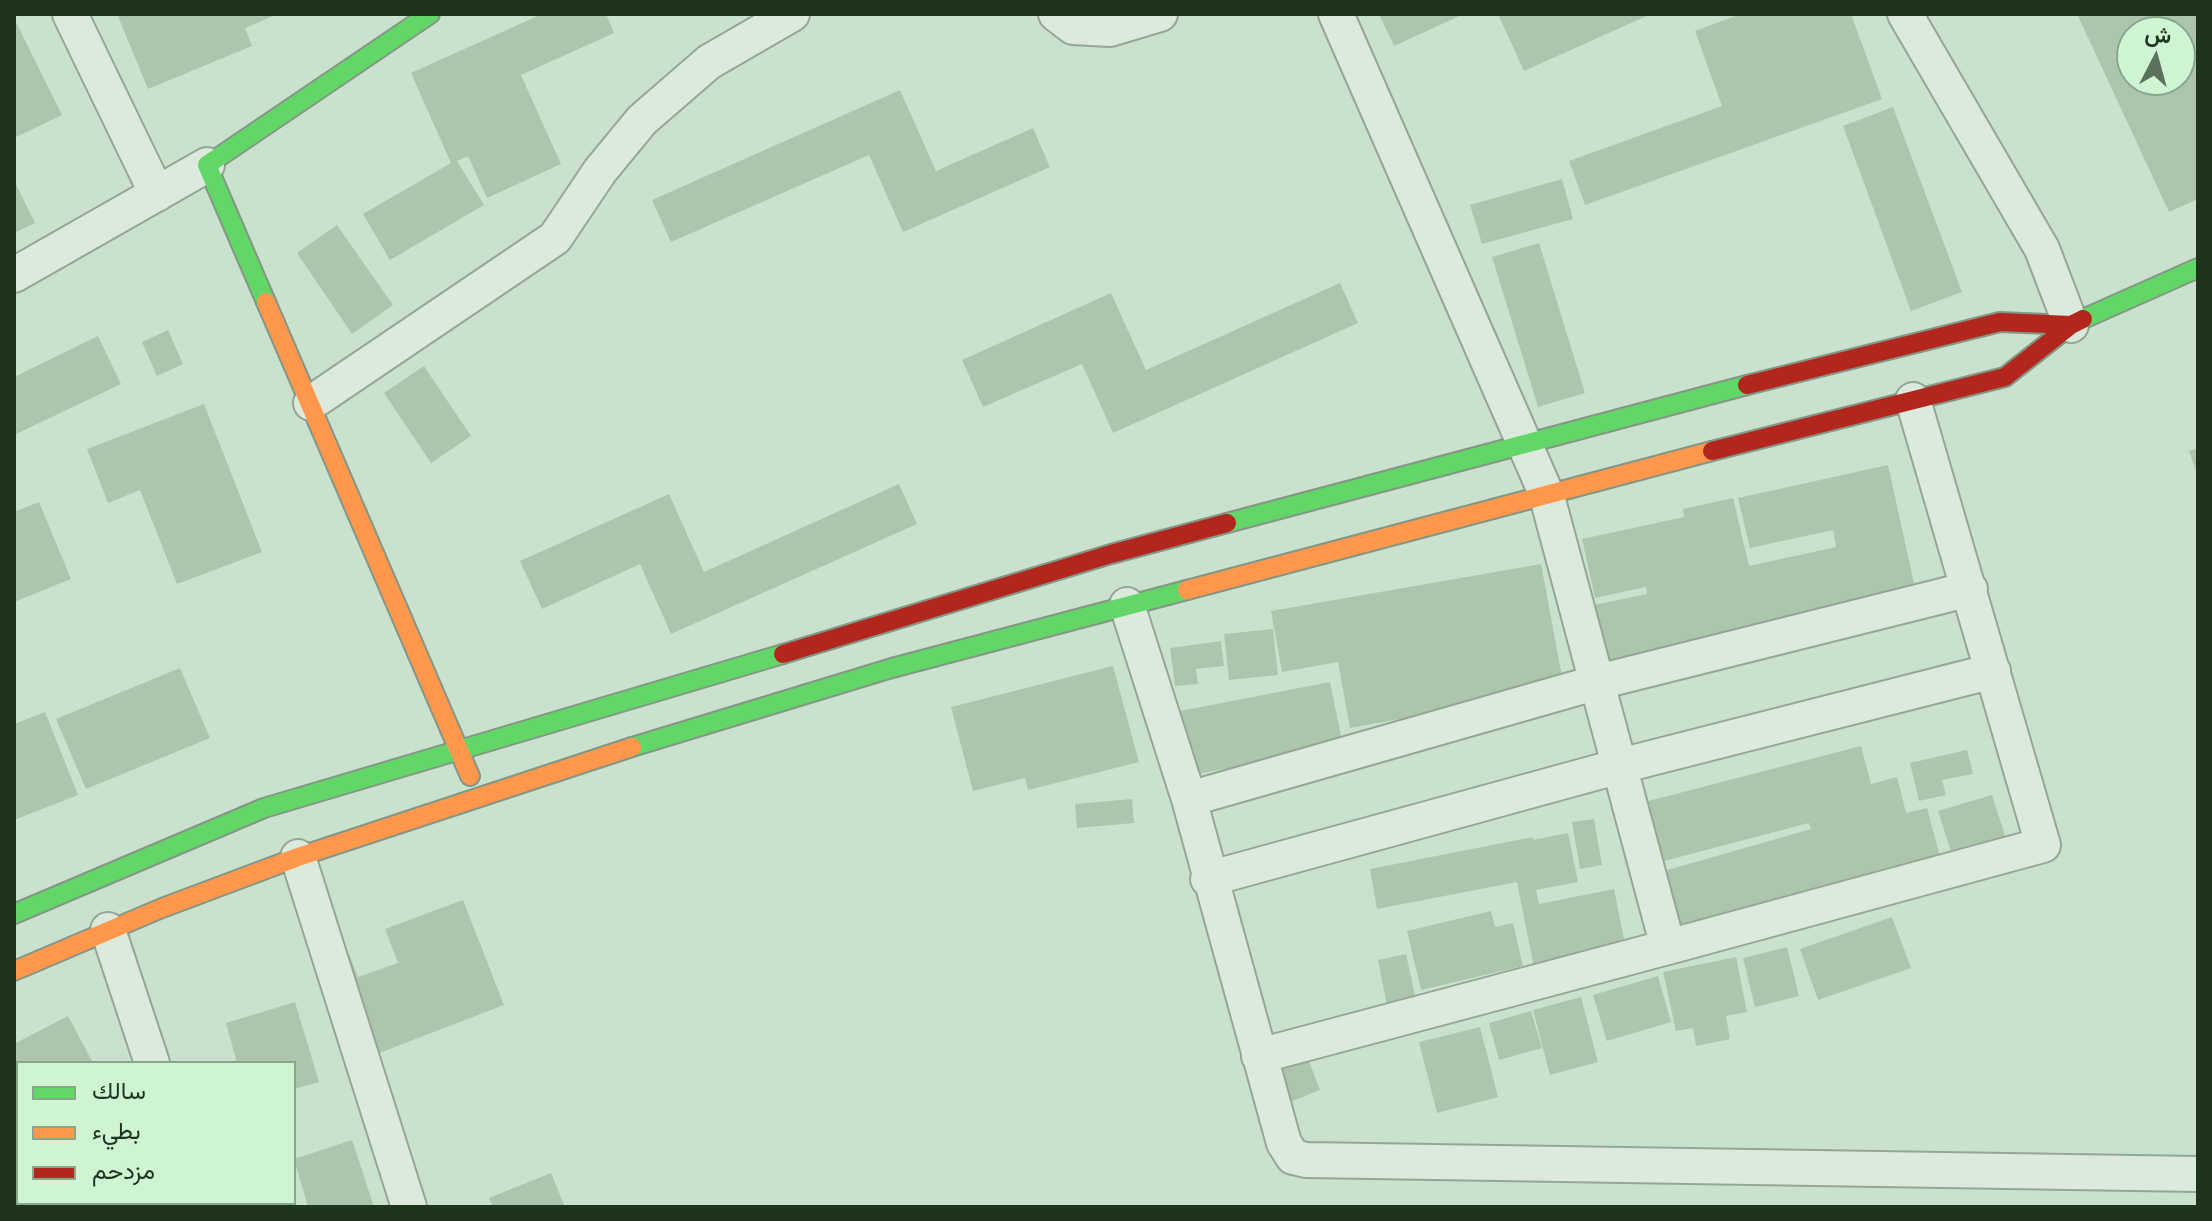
<!DOCTYPE html>
<html>
<head>
<meta charset="utf-8">
<style>
	body { margin:0 }
	#map { position:relative; width:2212px; height:1221px; overflow:hidden; background:#cae2cd; font-family:Lora,Vazirmatn,serif }
	canvas { display:block }
	.frame { position:absolute; inset:0; border:16px solid #1f341d; pointer-events:none }
	.legend { position:absolute; left:16px; top:1061px; width:280px; height:144px; box-sizing:border-box; background:#cff4d4; border:2px solid #89a78b; margin:0; padding:10px 14px; list-style:none; font-size:24px; color:#1f341d }
	.legend li { display:flex; align-items:center; gap:16px; height:40px }
	.legend b { width:40px; border:2px solid #89a78b }
	.north { position:absolute; left:2116px; top:16px; width:80px; height:80px; box-sizing:border-box; background:#cff4d4; border:2px solid #89a78b; border-radius:50%; rotate:6deg; font-size:22px; font-weight:700; line-height:32px; text-align:center; color:#1f341d }
	.north::after { content:''; display:block; margin:auto; width:28px; height:36px; background:#5b715b; clip-path:polygon(50% 0,100% 100%,50% 72%,0 100%) }
</style>
</head>
<body>
<div id="map">
<canvas width="2212" height="1221"></canvas>
<div class="frame"></div>
<ul class="legend">
<li><b style="height:10px;background:#63d668"></b>سالك</li>
<li><b style="height:10px;background:#ff974d"></b>بطيء</li>
<li><b style="height:10px;background:#b3261e"></b>مزدحم</li>
</ul>
<div class="north">ش</div>
</div>
<script>
const ctx = document.querySelector('canvas').getContext('2d');
ctx.lineJoin = 'round';
function paint(path, color) { ctx.fillStyle = color; ctx.fill(path, 'evenodd'); }
const poly = rows => new Path2D(rows.map(r => 'M' + r).join(''));
function stroke(path, color, width, dash) { ctx.strokeStyle = color; ctx.lineWidth = width; ctx.lineCap = dash ? 'butt' : 'round'; ctx.setLineDash(dash || []); ctx.stroke(path); }
paint(poly([
	[117,14,278,14,245,28,252,46,148,89],
	[542,14,606,14,614,33,521,75,561,164,487,198,468,156,457,161,484,205,390,260,363,214,451,163,411,73],
	[1379,14,1464,14,1394,46],
	[1498,14,1651,14,1524,71],
	[1741,14,1851,14,1882,99,1585,205,1569,161,1722,106,1695,31],
	[2077,14,2198,14,2198,199,2169,212],
	[2132,32,2180,32,2180,80,2132,80],
	[14,18,62,115,14,138],
	[900,90,936,171,1033,128,1050,167,903,232,869,155,671,242,652,200],
	[1893,107,1962,292,1911,311,1843,126],
	[1562,179,1573,219,1482,244,1470,205],
	[14,180,35,223,14,233],
	[337,225,393,305,352,334,297,253],
	[1539,243,1585,393,1538,407,1492,257],
	[1340,283,1358,323,1113,433,1082,364,983,407,962,360,1111,293,1146,370],
	[168,330,183,364,157,376,142,342],
	[98,336,121,384,14,435,14,377],
	[424,366,471,436,431,463,384,393],
	[204,404,262,552,177,584,140,490,108,503,87,449],
	[2198,448,2198,476,2189,451],
	[1888,465,1918,601,1609,669,1594,605,1647,594,1646,587,1595,598,1582,539,1684,517,1683,509,1733,498,1749,566,1836,547,1833,530,1750,548,1738,498],
	[899,484,917,524,671,634,640,564,542,609,520,561,669,494,704,572],
	[39,502,71,579,14,602,14,512],
	[1541,564,1563,682,1507,700,1350,728,1338,662,1282,672,1271,611],
	[1273,629,1278,675,1229,680,1224,634],
	[1221,641,1224,666,1196,669,1198,684,1175,686,1170,648],
	[1113,666,1139,762,1028,790,1025,778,973,791,951,707],
	[180,668,210,738,86,789,56,719],
	[1330,682,1343,746,1188,776,1175,712],
	[45,712,78,795,14,820,14,724],
	[1861,746,1871,784,1897,777,1906,813,1927,808,1941,860,1664,932,1650,875,1811,829,1809,823,1645,866,1629,806],
	[1967,750,1973,774,1942,780,1946,795,1919,801,1910,763],
	[1992,795,2006,839,1952,855,1938,811],
	[1132,799,1134,823,1077,828,1075,804],
	[1594,819,1602,865,1580,869,1572,822],
	[1568,833,1578,882,1536,890,1539,904,1614,889,1626,949,1534,967,1517,882,1377,909,1370,869,1533,837,1533,840],
	[463,900,504,1005,356,1062,319,967,349,954,358,977,398,963,385,929],
	[1491,911,1495,927,1513,923,1523,966,1421,990,1407,931],
	[1892,917,1911,968,1818,1000,1800,949],
	[1787,947,1799,996,1755,1007,1743,958],
	[1406,954,1416,1000,1387,1005,1378,960],
	[1736,957,1747,1012,1726,1016,1730,1039,1696,1046,1693,1028,1676,1031,1663,972],
	[1658,976,1671,1022,1607,1041,1593,995],
	[1581,997,1598,1062,1550,1075,1533,1010],
	[295,1002,319,1082,294,1089,294,1063,237,1063,226,1023],
	[1531,1011,1542,1048,1499,1060,1489,1023],
	[68,1016,93,1063,18,1063,18,1166,14,1158,14,1044],
	[1480,1027,1498,1097,1437,1113,1419,1042],
	[1308,1059,1320,1090,1290,1102,1278,1071],
	[352,1140,374,1207,308,1207,294,1159],
	[551,1173,565,1207,493,1207,489,1198],
	[204,1203,255,1203,256,1207,204,1207]
]), '#aec5ad');
const street = poly([
	[70,14,157,194],
	[1056,14,1073,27,1110,29,1160,14],
	[1905,14,2042,249,2071,325],
	[14,275,207,165],
	[311,403,555,238,600,171,642,120,709,62,792,14],
	[1127,605,1189,799,1284,1143,1293,1157,1306,1160,2198,1174],
	[1189,799,1598,682,1970,589],
	[298,857,409,1207],
	[1208,879,1620,766,1993,671],
	[108,930,152,1063],
	[1668,947,2043,845,1913,400],
	[1259,1056,1668,947,1546,493,1336,14],
	[191,1203,191,1207]
]);
const fast = poly([
	[266,302,207,165,430,14],
	[2083,319,2198,268],
	[1227,523,1747,385],
	[632,747,892,668,1187,590],
	[14,914,264,808,783,654]
]);
const slow = poly([
	[266,302,470,776],
	[1187,590,1712,451],
	[14,971,162,908,298,857,632,747]
]);
const jam = poly([
	[1747,385,2000,322,2071,325],
	[1712,451,2005,377,2071,325,2083,319],
	[783,654,1111,554,1227,523]
]);
stroke(street, '#94a795', 38);
stroke(fast, '#849685', 22);
stroke(slow, '#849685', 22);
stroke(jam, '#849685', 22);
stroke(street, '#dceadd', 34);
stroke(fast, '#63d668', 18);
stroke(slow, '#ff974d', 18);
stroke(jam, '#b3261e', 18);
</script>
</body>
</html>
